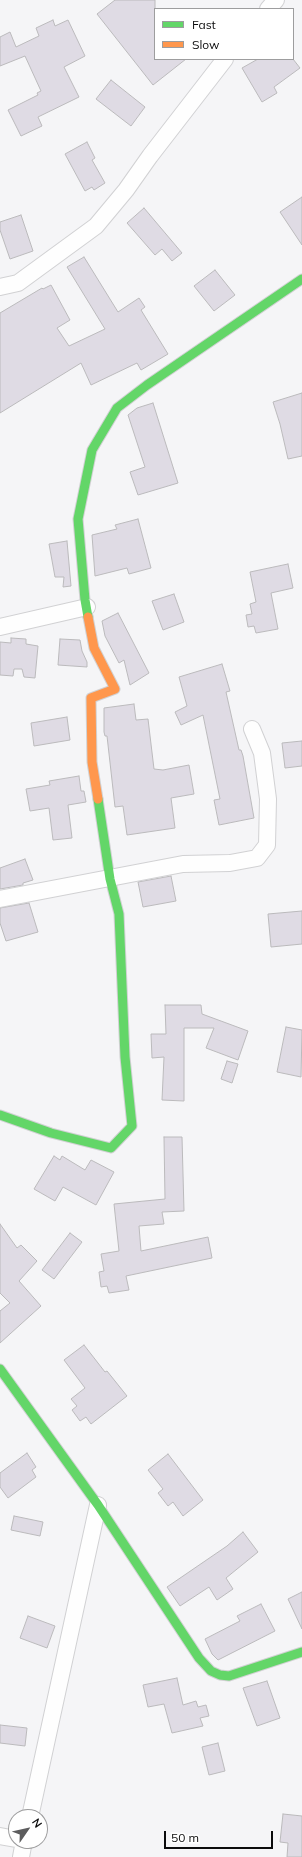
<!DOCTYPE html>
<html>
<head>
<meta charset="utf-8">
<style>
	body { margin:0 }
	#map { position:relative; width:302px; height:1857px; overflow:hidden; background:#f5f5f7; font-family:Mulish,sans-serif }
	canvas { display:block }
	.legend { position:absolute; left:154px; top:8px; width:140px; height:52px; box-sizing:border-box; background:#fff; border:1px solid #9d9d9e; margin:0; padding:5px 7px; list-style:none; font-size:12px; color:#0b0b0c }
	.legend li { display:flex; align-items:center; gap:8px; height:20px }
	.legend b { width:20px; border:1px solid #9d9d9e }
	.north { position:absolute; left:8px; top:1809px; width:40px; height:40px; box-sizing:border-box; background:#fff; border:1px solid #9d9d9e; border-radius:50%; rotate:56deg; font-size:11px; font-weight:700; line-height:16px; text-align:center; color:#0b0b0c }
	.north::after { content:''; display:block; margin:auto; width:14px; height:18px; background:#5d5d5e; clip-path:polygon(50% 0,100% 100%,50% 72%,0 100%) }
	.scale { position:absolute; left:164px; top:1831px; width:109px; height:18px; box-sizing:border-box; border:2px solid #0b0b0c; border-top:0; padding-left:5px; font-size:12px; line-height:14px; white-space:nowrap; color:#0b0b0c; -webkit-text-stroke:3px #fff; paint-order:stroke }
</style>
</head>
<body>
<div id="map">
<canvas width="302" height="1857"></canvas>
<ul class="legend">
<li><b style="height:5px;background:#63d668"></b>Fast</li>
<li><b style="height:5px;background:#ff974d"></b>Slow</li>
</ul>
<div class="north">N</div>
<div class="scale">50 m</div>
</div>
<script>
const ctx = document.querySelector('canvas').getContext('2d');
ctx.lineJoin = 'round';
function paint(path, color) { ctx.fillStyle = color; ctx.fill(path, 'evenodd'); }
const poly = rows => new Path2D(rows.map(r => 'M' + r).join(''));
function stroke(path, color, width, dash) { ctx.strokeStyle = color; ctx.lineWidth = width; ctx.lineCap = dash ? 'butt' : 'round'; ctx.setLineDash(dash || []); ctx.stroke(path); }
const building = poly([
	[115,0,155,0,155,59,186,59,153,85,97,14,115,0],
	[53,20,55,26,68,20,85,56,64,67,79,97,38,117,42,126,21,136,8,110,38,95,37,93,41,91,25,56,0,66,0,37,10,32,16,47,39,36,36,28,53,20],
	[258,59,293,59,300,68,274,87,277,93,262,102,242,68,258,59],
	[111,80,145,107,131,126,96,99,111,80],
	[87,142,95,158,92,160,105,183,94,190,92,187,85,191,65,154,87,142],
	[302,197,302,245,280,212,302,197],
	[144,208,182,253,172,261,162,249,155,255,127,223,144,208],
	[21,215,33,251,10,259,0,230,0,222,21,215],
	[84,257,118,312,139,298,145,307,141,310,168,354,141,370,137,363,91,385,81,363,0,413,0,313,42,288,43,289,51,285,70,320,57,328,69,346,105,329,67,267,84,257],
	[215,270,235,295,214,311,194,286,215,270],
	[302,393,302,456,288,459,280,424,273,402,302,393],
	[153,403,178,483,138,495,130,472,145,467,128,415,137,408,153,403],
	[138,519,151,568,129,574,127,568,95,576,92,535,117,529,115,525,138,519],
	[67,541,71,586,63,587,64,577,55,577,49,544,67,541],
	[288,564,293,588,271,593,278,629,256,633,254,626,248,627,246,615,252,614,250,604,256,602,250,572,288,564],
	[174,594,184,622,163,630,152,601,174,594],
	[118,613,149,673,130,685,124,660,119,663,105,636,102,621,118,613],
	[11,638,26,639,26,644,38,646,35,678,24,677,22,669,14,669,13,676,0,675,0,642,11,643,11,638],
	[60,639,80,640,82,651,87,662,87,667,58,665,60,639],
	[222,664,230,691,226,692,239,750,241,750,243,756,254,818,219,825,214,800,220,799,203,715,181,725,175,712,187,706,179,677,222,664],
	[134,704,136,720,148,719,154,769,163,770,189,765,194,794,171,798,175,828,127,835,123,806,115,807,107,736,105,736,104,732,104,708,134,704],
	[67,717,70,740,34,746,31,723,67,717],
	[302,741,302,766,285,768,282,743,302,741],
	[79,776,81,791,84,791,86,802,68,805,72,838,53,840,49,808,30,811,26,789,50,785,49,781,79,776],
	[25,859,33,880,23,883,23,885,0,889,0,868,25,859],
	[171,876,176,901,143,907,138,882,171,876],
	[29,903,38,932,6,941,0,923,0,908,29,903],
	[302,911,302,944,271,947,268,914,302,911],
	[165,1005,201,1005,202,1014,248,1031,238,1060,206,1048,214,1028,184,1028,184,1101,162,1100,164,1057,152,1058,151,1034,166,1034,165,1005],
	[286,1027,302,1030,301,1077,277,1072,286,1027],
	[227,1061,238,1064,232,1083,221,1079,227,1061],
	[164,1137,182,1137,184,1211,162,1212,164,1224,139,1226,141,1251,208,1237,212,1258,126,1276,129,1290,109,1293,107,1286,101,1287,99,1272,104,1271,101,1254,119,1251,114,1204,165,1199,164,1137],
	[54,1156,60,1160,62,1156,85,1170,91,1160,114,1172,96,1205,63,1187,55,1201,34,1189,54,1156],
	[0,1224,17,1248,21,1245,37,1261,19,1281,41,1306,0,1343,0,1311,10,1303,0,1293,0,1224],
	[70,1233,82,1242,54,1279,42,1270,70,1233],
	[84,1345,105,1372,107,1371,127,1396,91,1424,86,1417,80,1421,72,1410,77,1406,71,1399,85,1388,64,1360,84,1345],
	[27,1453,36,1467,32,1470,36,1477,8,1498,0,1487,0,1473,27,1453],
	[168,1454,203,1500,183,1516,173,1502,168,1506,158,1493,163,1489,148,1470,168,1454],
	[14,1516,43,1522,40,1536,11,1530,14,1516],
	[243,1532,258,1552,226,1578,233,1589,217,1600,209,1587,180,1606,167,1587,227,1546,243,1532],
	[302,1592,302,1629,288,1599,302,1592],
	[261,1604,275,1631,218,1660,212,1654,205,1639,240,1621,237,1616,261,1604],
	[28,1616,55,1626,47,1648,20,1638,28,1616],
	[177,1678,183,1705,196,1701,198,1707,206,1705,209,1716,200,1718,203,1726,172,1733,164,1704,148,1707,143,1685,177,1678],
	[267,1681,280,1718,257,1726,243,1688,267,1681],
	[0,1725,27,1728,25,1746,0,1743,0,1725],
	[218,1743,225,1771,209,1775,202,1747,218,1743],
	[283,1814,302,1816,302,1857,287,1857,288,1843,280,1842,283,1814]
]);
paint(building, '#dfdbe4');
stroke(building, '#bbbabc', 1);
const street = poly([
	[268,9,276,0],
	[0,287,18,283,96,226,126,190,150,156,225,59],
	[0,627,87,607],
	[0,899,183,864,230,863,257,858,267,845,268,799,262,753,252,729],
	[30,1817,98,1505],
	[0,1836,16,1839],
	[21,1857,24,1841]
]);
const fast = poly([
	[88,617,85,600,78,519,92,450,117,408,147,385,302,279],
	[0,1115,51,1133,111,1148,132,1126,125,1057,119,914,110,879,98,799],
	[0,1369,98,1505,199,1658,211,1671,220,1675,229,1676,302,1652]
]);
const slow = poly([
	[88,617,94,648,115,689,91,698,92,762,98,799]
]);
stroke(street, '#d1d1d3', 18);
stroke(fast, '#d1d1d3', 11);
stroke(slow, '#d1d1d3', 11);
stroke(street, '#fefefe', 16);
stroke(fast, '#63d668', 9);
stroke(slow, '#ff974d', 9);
</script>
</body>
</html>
